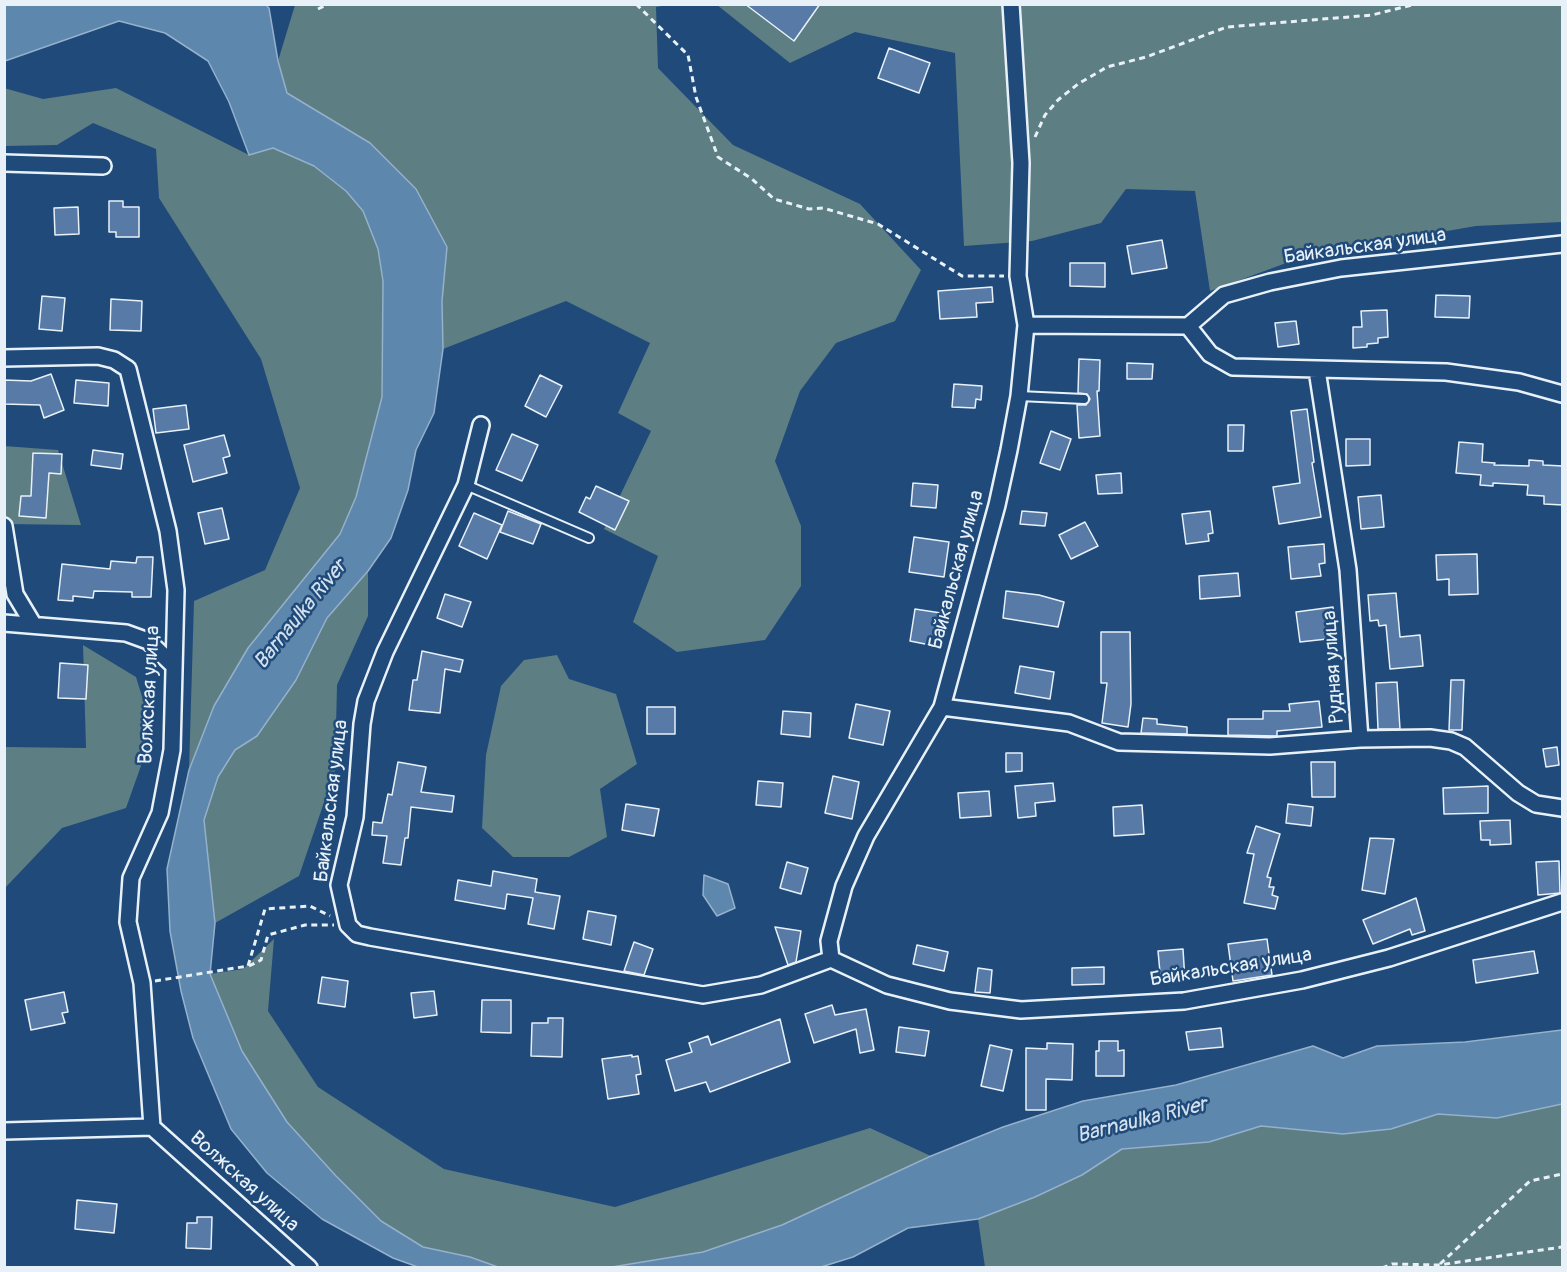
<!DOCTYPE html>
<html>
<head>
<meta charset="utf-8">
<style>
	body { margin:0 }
	#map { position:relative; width:1567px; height:1272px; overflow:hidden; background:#1f4a7a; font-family:Pangolin,sans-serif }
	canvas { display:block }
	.frame { position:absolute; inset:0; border:6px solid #e8f1f8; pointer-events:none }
</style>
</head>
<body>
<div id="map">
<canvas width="1567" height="1272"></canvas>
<div class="frame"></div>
</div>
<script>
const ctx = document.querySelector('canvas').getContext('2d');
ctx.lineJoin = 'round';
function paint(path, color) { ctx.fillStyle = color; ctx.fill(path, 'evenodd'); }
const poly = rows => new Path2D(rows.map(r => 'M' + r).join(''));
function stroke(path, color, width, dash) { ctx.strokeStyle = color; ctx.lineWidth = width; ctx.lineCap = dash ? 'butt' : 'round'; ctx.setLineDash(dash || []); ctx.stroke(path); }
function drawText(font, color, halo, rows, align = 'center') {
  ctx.font = font + ' Pangolin,sans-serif'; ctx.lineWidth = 5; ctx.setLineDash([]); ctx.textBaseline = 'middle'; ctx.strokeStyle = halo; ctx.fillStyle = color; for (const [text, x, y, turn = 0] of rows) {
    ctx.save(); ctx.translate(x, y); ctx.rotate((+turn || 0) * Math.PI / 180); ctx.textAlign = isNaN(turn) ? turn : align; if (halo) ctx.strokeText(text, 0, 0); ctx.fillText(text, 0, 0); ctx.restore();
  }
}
paint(poly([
	[295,5,667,5,656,7,658,68,733,145,860,204,921,270,895,321,836,343,800,391,775,461,801,526,801,586,765,640,677,652,633,622,658,556,604,529,651,431,618,413,650,343,566,301,443,349,442,301,370,143,287,93,278,61],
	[717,5,1562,5,1562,222,1476,226,1308,255,1210,291,1195,191,1126,189,1101,223,1032,241,964,246,955,53,855,32,790,63],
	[4,88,43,99,116,88,249,155,273,148,314,166,346,191,363,211,378,249,383,281,382,397,356,497,340,534,248,648,214,706,189,770,194,601,265,570,300,488,261,359,159,198,156,149,93,123,57,145,5,146],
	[4,446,58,450,81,525,5,524],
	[368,571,368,616,337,685,335,770,299,876,215,923,204,820,218,777,235,750,257,736,296,680,327,618],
	[83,645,136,677,153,732,126,808,62,828,5,888,5,747,86,748],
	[557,655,569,679,616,694,637,764,600,789,607,837,569,857,513,857,482,828,486,755,501,686,524,660],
	[274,939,268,1011,318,1087,444,1169,615,1207,870,1128,931,1156,782,1225,703,1252,612,1267,498,1267,470,1257,423,1247,381,1221,336,1176,287,1122,242,1051,210,974,243,969],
	[1562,1104,1562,1267,985,1267,978,1219,1035,1197,1082,1175,1122,1149,1209,1142,1261,1126,1343,1134,1391,1129,1438,1114,1497,1118]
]), '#5d7e82');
const water = poly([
	[5,4,266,5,269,8,278,61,287,93,370,143,416,189,447,247,442,301,443,349,434,413,416,450,408,490,391,538,368,571,327,618,296,680,257,736,235,750,218,777,204,820,215,923,210,974,242,1051,287,1122,336,1176,381,1221,423,1247,470,1257,498,1267,418,1267,393,1258,322,1219,267,1173,231,1129,193,1038,181,991,170,931,167,869,189,770,214,706,248,648,340,534,356,497,382,397,383,281,378,249,363,211,346,191,314,166,273,148,249,155,229,102,208,61,165,33,119,21,5,61,5,4],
	[704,875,728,884,735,908,717,916,703,895,704,875],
	[1562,1030,1562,1104,1497,1118,1438,1114,1391,1129,1343,1134,1261,1126,1209,1142,1122,1149,1082,1175,1035,1197,978,1219,908,1228,853,1257,821,1267,612,1267,703,1252,782,1225,931,1156,1003,1127,1083,1101,1176,1085,1313,1046,1343,1058,1377,1046,1465,1042,1562,1030]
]);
paint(water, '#5d87ad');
stroke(water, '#95b1cb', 1.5);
const building = poly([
	[745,4,820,4,794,41,745,4],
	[889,48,930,63,919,93,878,78,889,48],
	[109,201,123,201,123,207,139,207,139,237,116,237,116,232,109,232,109,201],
	[78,207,79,234,55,235,54,208,78,207],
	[1162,240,1167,268,1132,274,1127,246,1162,240],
	[1070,263,1105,263,1105,287,1070,286,1070,263],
	[992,287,993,302,976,303,977,317,940,319,938,291,992,287],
	[1436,295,1470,296,1469,318,1435,317,1436,295],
	[42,296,65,298,62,331,39,329,42,296],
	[111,299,142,301,141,331,110,330,111,299],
	[1387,310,1388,337,1378,338,1378,343,1367,344,1367,347,1353,348,1353,327,1362,327,1361,311,1387,310],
	[1296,321,1299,344,1278,347,1275,323,1296,321],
	[1079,359,1100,360,1099,391,1097,391,1100,436,1079,438,1077,405,1086,405,1090,399,1087,394,1078,393,1079,359],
	[1127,363,1153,364,1152,379,1127,379,1127,363],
	[51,374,64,410,44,418,40,405,4,404,4,380,31,381,51,374],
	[540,375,562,386,546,417,525,406,540,375],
	[76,380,109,383,108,406,74,403,76,380],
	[954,384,982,386,981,400,976,399,975,408,952,407,954,384],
	[186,405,189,429,156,433,153,409,186,405],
	[1307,409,1314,462,1312,463,1321,517,1279,524,1273,487,1300,483,1291,411,1307,409],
	[1228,425,1244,425,1243,451,1228,451,1228,425],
	[1051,431,1071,439,1060,470,1040,463,1051,431],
	[512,434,538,445,522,481,496,470,512,434],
	[224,435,230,456,223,458,227,473,193,482,184,445,224,435],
	[1346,439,1370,439,1370,465,1346,466,1346,439],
	[1459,442,1483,444,1482,462,1495,463,1494,465,1529,466,1529,460,1543,461,1543,465,1563,466,1563,505,1544,504,1544,496,1527,495,1528,485,1493,483,1493,486,1480,485,1481,475,1456,473,1459,442],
	[93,450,123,454,121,469,91,465,93,450],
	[33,453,62,454,61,474,49,473,46,518,19,516,21,496,31,496,33,453],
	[1121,473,1122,493,1098,494,1096,475,1121,473],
	[913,483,938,485,936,508,911,506,913,483],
	[596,486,629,501,615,530,579,512,586,497,590,499,596,486],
	[1381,495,1384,527,1361,529,1358,497,1381,495],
	[222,508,229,539,205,544,198,513,222,508],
	[508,511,541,524,533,544,500,532,508,511],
	[1022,511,1047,513,1045,526,1020,524,1022,511],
	[1210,511,1213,533,1208,534,1209,541,1186,544,1182,514,1210,511],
	[474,513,502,525,487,559,459,546,474,513],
	[1085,522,1098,546,1071,559,1059,535,1085,522],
	[914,537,949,542,944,577,909,572,914,537],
	[1324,544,1325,563,1319,564,1321,576,1291,579,1288,547,1324,544],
	[1477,554,1478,594,1449,595,1449,579,1437,580,1436,555,1477,554],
	[137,557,153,557,151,597,132,597,132,592,94,591,93,598,73,596,73,601,58,600,62,564,110,569,111,561,136,563,137,557],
	[1238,573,1240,596,1200,599,1199,576,1238,573],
	[1006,591,1039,595,1064,602,1058,627,1003,618,1006,591],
	[1396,593,1400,637,1420,635,1423,666,1390,669,1386,625,1379,626,1378,620,1370,621,1368,595,1396,593],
	[445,594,471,602,462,627,437,618,445,594],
	[1333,607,1336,638,1300,642,1296,612,1333,607],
	[915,609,941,613,935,646,910,641,915,609],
	[1101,632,1130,632,1131,704,1128,727,1102,723,1107,683,1101,683,1101,632],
	[422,651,463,660,460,672,445,669,440,713,409,710,413,680,417,680,422,651],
	[60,663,88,665,86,699,58,698,60,663],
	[1020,666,1054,672,1050,699,1015,693,1020,666],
	[1451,680,1464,680,1462,730,1449,730,1451,680],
	[1397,682,1400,729,1378,729,1376,683,1397,682],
	[1319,701,1322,727,1277,731,1277,736,1228,735,1228,719,1263,719,1263,711,1290,711,1289,704,1319,701],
	[856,704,890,711,883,745,849,738,856,704],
	[647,707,675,707,675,734,647,734,647,707],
	[783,711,811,713,810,737,781,734,783,711],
	[1143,718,1157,719,1157,724,1187,727,1187,734,1141,733,1143,718],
	[1557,747,1559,765,1546,767,1543,749,1557,747],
	[1006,753,1022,753,1022,771,1006,772,1006,753],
	[398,762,426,767,421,792,454,796,452,812,411,807,408,838,405,838,401,865,383,863,387,836,372,835,373,822,382,823,388,794,392,795,398,762],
	[1311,762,1335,762,1335,797,1312,797,1311,762],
	[833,776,859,782,852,819,825,813,833,776],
	[758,781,783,783,781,807,756,805,758,781],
	[1053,783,1055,801,1035,803,1036,816,1018,818,1015,786,1053,783],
	[1488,786,1488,813,1444,814,1443,788,1488,786],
	[989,791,991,816,960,818,958,793,989,791],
	[626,804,659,809,654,836,622,830,626,804],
	[1288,804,1313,807,1311,826,1286,823,1288,804],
	[1142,805,1144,834,1114,836,1113,807,1142,805],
	[1510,820,1511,844,1490,845,1490,840,1481,840,1480,821,1510,820],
	[1256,826,1280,834,1267,877,1271,878,1269,887,1274,887,1272,895,1278,897,1275,909,1244,903,1254,854,1247,853,1256,826],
	[1370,838,1394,839,1385,894,1362,890,1370,838],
	[1559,861,1560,893,1538,895,1536,862,1559,861],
	[787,862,808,868,801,894,780,888,787,862],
	[493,871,537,879,535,892,560,896,554,929,528,924,533,898,507,894,505,909,455,900,458,880,491,886,493,871],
	[1416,898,1425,931,1412,935,1410,929,1373,944,1363,920,1416,898],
	[588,911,616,916,611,945,583,939,588,911],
	[775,927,801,931,796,962,788,965,775,927],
	[1267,939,1272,975,1233,981,1228,944,1267,939],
	[634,942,653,949,644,975,624,971,634,942],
	[917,945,948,952,944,971,913,964,917,945],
	[1183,949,1185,981,1161,983,1158,951,1183,949],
	[1534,951,1538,973,1476,983,1473,960,1534,951],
	[1104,967,1104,984,1072,985,1072,968,1104,967],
	[978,968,992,970,990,993,975,992,978,968],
	[322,977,348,981,345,1007,318,1003,322,977],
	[434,991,437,1015,414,1018,411,993,434,991],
	[64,992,68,1012,62,1013,65,1023,31,1030,25,1000,64,992],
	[482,1000,511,1000,511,1033,481,1032,482,1000],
	[832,1005,835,1015,866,1009,874,1050,860,1053,856,1029,814,1043,805,1014,832,1005],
	[548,1018,563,1018,562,1057,531,1056,532,1023,548,1023,548,1018],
	[780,1019,790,1062,710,1092,706,1082,675,1091,666,1060,692,1052,689,1043,708,1036,711,1045,780,1019],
	[899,1027,929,1031,925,1056,896,1052,899,1027],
	[1221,1028,1223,1047,1189,1050,1186,1032,1221,1028],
	[1099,1041,1118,1041,1118,1051,1124,1050,1124,1076,1096,1076,1096,1051,1099,1051,1099,1041],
	[1047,1043,1073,1044,1072,1080,1046,1079,1046,1110,1026,1110,1026,1048,1047,1049,1047,1043],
	[990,1045,1012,1050,1003,1091,981,1086,990,1045],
	[632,1055,632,1057,638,1056,641,1074,636,1075,639,1094,608,1099,602,1059,632,1055],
	[77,1200,117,1204,114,1233,75,1229,77,1200],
	[197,1217,212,1217,211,1249,186,1248,187,1223,197,1223,197,1217]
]);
paint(building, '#587aa7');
stroke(building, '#e8f1f8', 1.5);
const service = poly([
	[1019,396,1084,399],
	[466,485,589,538]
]);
const minor = poly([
	[1011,4,1021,163,1018,276,1026,325,1019,396,1009,450,997,505,942,707,866,836,844,886,829,941,831,959,887,985,950,1001,1021,1010,1184,1001,1302,980,1389,958,1562,902],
	[4,163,103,166],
	[1026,325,1188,326,1224,295,1270,282,1341,268,1562,244],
	[1188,326,1210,354,1233,367,1446,372,1519,382,1562,394],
	[4,358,98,356,114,360,128,369,168,531,176,590,172,750,160,813,131,878,128,922,142,983,152,1127,309,1268],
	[1317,370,1348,570,1360,739],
	[481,425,466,485,385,652,366,701,362,724,355,817,339,885,348,925,357,934,370,937,703,995,761,985,831,959],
	[4,526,15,594,33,624],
	[4,623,126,633,148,641,173,665],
	[942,707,1069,723,1119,742,1270,746,1360,739,1430,738,1451,741,1465,747,1518,793,1536,804,1562,808],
	[4,1131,152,1127]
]);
stroke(service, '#e8f1f8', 12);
stroke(minor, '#e8f1f8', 20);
stroke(poly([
	[636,4,688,55,696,97,718,157,752,179,774,199,809,209,823,208,878,224,962,276,1004,276],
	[318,9,328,4],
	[1035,137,1045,115,1058,100,1078,84,1107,67,1146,57,1227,27,1372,15,1416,4],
	[249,966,261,960,268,935,305,925,334,925],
	[155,981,248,966,265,909,310,906,330,916],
	[1440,1264,1530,1181,1562,1174],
	[1382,1268,1392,1264,1439,1265,1562,1247]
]), '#e8f1f8', 3, [6, 4.5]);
stroke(service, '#1f4a7a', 8);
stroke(minor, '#1f4a7a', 15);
drawText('20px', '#e8f1f8', '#1f4a7a', [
	["Байкальская улица",1365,247,-8],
	["Байкальская улица",957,570,-75],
	["Рудная улица",1334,667,-94],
	["Волжская улица",150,695,-87],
	["Байкальская улица",332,801,-83],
	["Байкальская улица",1231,968,-9],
	["Волжская улица",244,1182,42]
]);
drawText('italic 21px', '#d3e1ed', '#1f4a7a', [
	["Barnaulka River",301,615,-51],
	["Barnaulka River",1142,1121,-14]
]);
</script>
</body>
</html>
